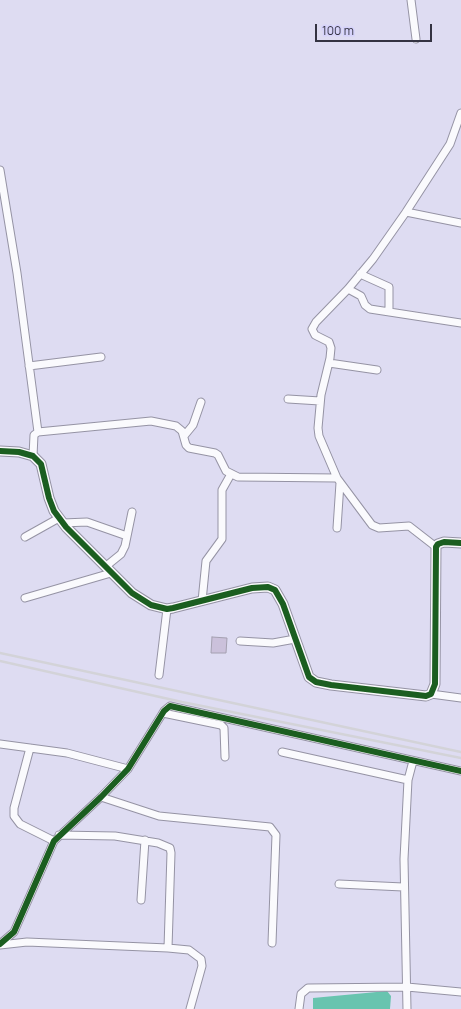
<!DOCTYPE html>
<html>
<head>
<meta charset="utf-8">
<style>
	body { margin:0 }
	#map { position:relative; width:461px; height:1009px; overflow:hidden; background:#dedcf2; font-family:Manrope,sans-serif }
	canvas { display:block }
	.scale { position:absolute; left:315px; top:24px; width:117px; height:18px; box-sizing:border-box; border:2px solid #343342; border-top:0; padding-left:5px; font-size:12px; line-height:14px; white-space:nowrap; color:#343342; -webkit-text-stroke:3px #d6d3fb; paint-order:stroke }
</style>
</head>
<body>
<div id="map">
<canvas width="461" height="1009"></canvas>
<div class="scale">100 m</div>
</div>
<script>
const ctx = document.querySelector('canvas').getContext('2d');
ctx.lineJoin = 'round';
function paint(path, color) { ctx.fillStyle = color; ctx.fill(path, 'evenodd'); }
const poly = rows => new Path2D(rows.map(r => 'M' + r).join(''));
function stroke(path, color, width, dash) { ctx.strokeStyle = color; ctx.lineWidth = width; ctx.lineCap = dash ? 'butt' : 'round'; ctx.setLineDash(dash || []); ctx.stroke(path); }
paint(poly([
	[387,991,391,996,390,1009,313,1009,313,998]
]), '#68c4af');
const building = poly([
	[212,637,227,638,226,653,211,653,212,637]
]);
paint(building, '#cbc1db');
stroke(building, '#a4a0b0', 1);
const street = poly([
	[411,0,416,39],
	[0,170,17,273,38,432],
	[406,212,461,223],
	[360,274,389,287,389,312],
	[348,289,361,296,365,305,370,309,461,323],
	[329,363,377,370],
	[29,366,101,357],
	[288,399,320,401],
	[184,436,193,425,201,402],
	[33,456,34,435,38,432,151,421,176,426,182,431,186,445,189,448,215,453,218,455,226,471,238,477,337,478],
	[63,523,87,522,127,536],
	[337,528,340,483],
	[25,537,59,518],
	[436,547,409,526,379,528,372,525,337,478,319,436,318,428,321,395,330,358,331,348,329,342,315,335,312,329,316,322,348,289,373,259,406,212,450,144,461,113],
	[105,567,121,554,125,546,132,512],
	[25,598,111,573],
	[202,601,206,561,222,539,222,490,231,474],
	[240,641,273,643,295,639],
	[159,675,167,609],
	[431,694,461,698],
	[163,713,221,725,224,728,225,757],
	[0,744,67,753,128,769],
	[30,748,14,808,14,816,20,824,54,841],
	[282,752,408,780],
	[101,797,159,816,270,827,276,835,272,943],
	[59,835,115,836,158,843,170,848,171,853,168,948],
	[339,884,403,887],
	[141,900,145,840],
	[0,944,14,932,54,841,101,797,128,769,164,711,170,706,461,771],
	[0,945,27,942,168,948,189,950,201,959,202,966,190,1009],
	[299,1009,301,994,308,988,407,987,461,992],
	[407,1009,404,859,408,780,413,761]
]);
const secondary = poly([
	[0,451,19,452,33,456,41,464,49,498,54,511,66,527,132,593,151,605,167,609,173,608,252,588,268,587,275,590,283,604,309,677,316,682,331,685,426,696,431,694,435,684,436,547,438,544,444,542,461,543]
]);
stroke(street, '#9593a4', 9);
stroke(secondary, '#9593a4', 11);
stroke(street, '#fafafd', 7);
stroke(secondary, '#fafafd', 9);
stroke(poly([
	[0,653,461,752],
	[0,661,182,702,461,758]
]), '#d3d3d8', 2.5);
stroke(poly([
	[0,451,19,452,33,456,41,464,49,498,54,511,66,527,132,593,151,605,167,609,173,608,252,588,268,587,275,590,283,604,309,677,316,682,331,685,426,696,431,694,435,684,436,547,438,544,444,542,461,543],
	[0,944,14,932,54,841,101,797,128,769,164,711,170,706,461,771]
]), '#1b5e20', 6);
</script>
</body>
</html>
